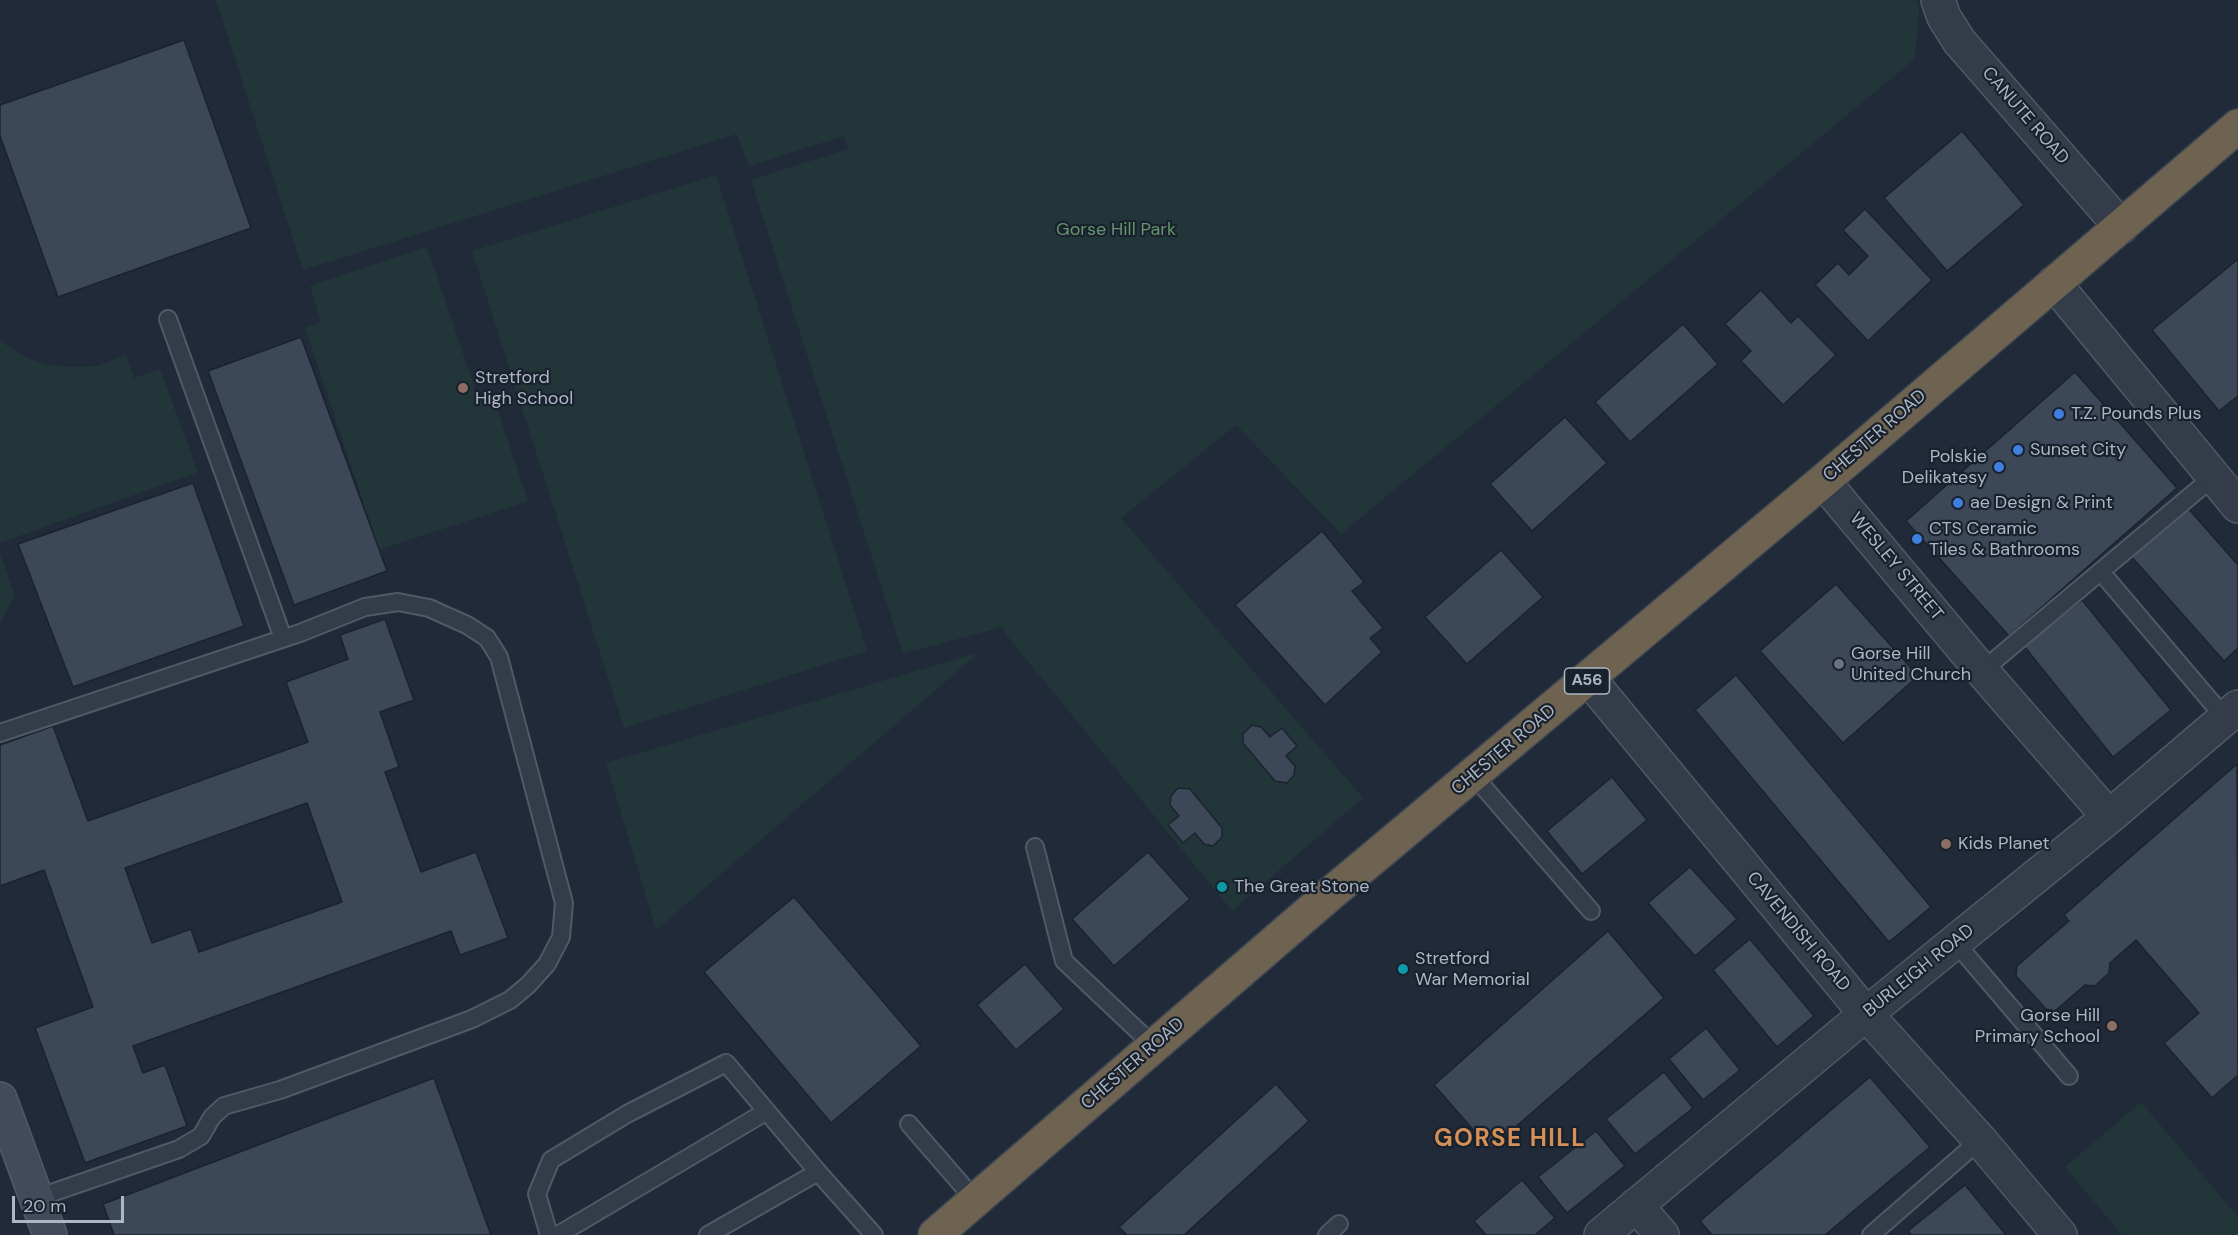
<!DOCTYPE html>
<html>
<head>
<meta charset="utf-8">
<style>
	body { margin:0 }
	#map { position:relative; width:2238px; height:1235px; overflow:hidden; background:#202a38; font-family:"DM Sans",sans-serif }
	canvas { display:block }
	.scale { position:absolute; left:12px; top:1196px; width:112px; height:27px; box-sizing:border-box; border:3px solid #adb6c5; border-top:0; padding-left:8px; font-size:18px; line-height:21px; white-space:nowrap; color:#adb6c5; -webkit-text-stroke:4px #19212d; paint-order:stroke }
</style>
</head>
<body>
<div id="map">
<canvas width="2238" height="1235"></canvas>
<div class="scale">20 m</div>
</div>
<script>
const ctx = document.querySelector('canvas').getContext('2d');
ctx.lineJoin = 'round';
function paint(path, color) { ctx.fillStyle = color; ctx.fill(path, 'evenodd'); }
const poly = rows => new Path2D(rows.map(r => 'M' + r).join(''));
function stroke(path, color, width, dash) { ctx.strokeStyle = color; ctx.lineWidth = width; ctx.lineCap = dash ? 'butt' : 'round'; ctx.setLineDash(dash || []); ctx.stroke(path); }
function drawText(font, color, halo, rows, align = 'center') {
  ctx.font = font + ' "DM Sans",sans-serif'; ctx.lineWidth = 4.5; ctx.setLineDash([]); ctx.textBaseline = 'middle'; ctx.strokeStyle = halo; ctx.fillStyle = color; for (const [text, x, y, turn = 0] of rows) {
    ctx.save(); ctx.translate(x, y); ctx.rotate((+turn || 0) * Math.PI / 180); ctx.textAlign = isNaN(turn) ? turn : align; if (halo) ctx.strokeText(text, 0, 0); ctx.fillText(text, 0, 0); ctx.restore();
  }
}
paint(poly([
	[216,0,1916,0,1919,9,1915,59,1341,534,1236,425,1121,518,1363,798,1232,911,1004,632,1002,627,903,654,751,180,848,149,844,136,749,166,737,134,303,270],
	[716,175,867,651,624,728,472,251],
	[427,247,478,398,492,394,528,501,379,550,305,327,321,322,310,286],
	[0,341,26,357,45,364,73,367,97,366,126,355,134,378,160,369,198,472,0,543],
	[0,554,15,595,0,624],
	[980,652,806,801,656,930,606,763],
	[2141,1102,2238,1217,2238,1235,2122,1235,2065,1167]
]), '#223639');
const building = poly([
	[184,40,251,228,58,297,0,136,0,105,184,40],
	[1962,131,2024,205,1947,271,1884,198,1962,131],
	[1865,209,1932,280,1868,341,1815,285,1838,263,1849,275,1868,256,1843,230,1865,209],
	[2238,259,2238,396,2219,411,2152,330,2238,259],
	[1761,290,1791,323,1798,316,1836,355,1783,405,1741,361,1751,351,1725,324,1761,290],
	[1683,324,1718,364,1630,442,1595,402,1683,324],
	[301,337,387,571,294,605,208,371,301,337],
	[2075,372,2177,488,2009,636,1906,521,2075,372],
	[1565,417,1607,463,1532,531,1490,484,1565,417],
	[193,483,244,626,73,687,18,544,193,483],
	[2186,506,2238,565,2238,648,2224,661,2130,555,2186,506],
	[1322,531,1364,582,1352,591,1383,628,1370,638,1382,652,1325,705,1235,605,1322,531],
	[1501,550,1543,597,1467,664,1425,617,1501,550],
	[1836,584,1918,676,1843,743,1760,651,1836,584],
	[2082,600,2171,710,2113,757,2024,646,2082,600],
	[385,619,414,700,380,712,399,767,385,772,421,872,476,852,508,938,460,955,451,931,133,1046,143,1073,165,1065,187,1126,85,1163,35,1028,93,1007,44,870,0,886,0,745,53,726,88,821,308,742,286,682,348,659,340,635,385,619],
	[307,803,342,902,199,952,191,929,152,943,125,868,307,803],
	[1736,675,1931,907,1889,942,1695,710,1736,675],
	[1252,725,1261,727,1270,737,1282,728,1297,746,1286,756,1295,766,1294,775,1287,783,1275,781,1243,743,1243,734,1252,725],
	[2237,764,2238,1075,2212,1098,2164,1043,2199,1013,2136,940,2110,963,2109,973,2095,986,2085,985,2055,1011,2046,1009,2016,976,2017,966,2069,921,2064,915,2237,764],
	[1612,777,1647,820,1582,874,1547,831,1612,777],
	[1178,788,1190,789,1222,828,1222,837,1213,846,1204,844,1195,833,1183,843,1168,825,1179,816,1170,805,1171,796,1178,788],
	[1148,852,1190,899,1114,966,1072,919,1148,852],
	[1690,867,1737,919,1695,956,1648,903,1690,867],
	[794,897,921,1046,831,1123,704,972,794,897],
	[1608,931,1664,998,1490,1149,1434,1085,1608,931],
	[1750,939,1814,1016,1777,1047,1713,970,1750,939],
	[1025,964,1064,1009,1016,1050,977,1005,1025,964],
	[1706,1028,1740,1070,1703,1100,1669,1059,1706,1028],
	[1664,1072,1693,1108,1635,1154,1606,1119,1664,1072],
	[1870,1077,1930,1147,1825,1235,1712,1235,1700,1221,1870,1077],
	[434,1078,491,1235,114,1235,103,1204,434,1078],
	[1276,1084,1309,1121,1184,1235,1127,1235,1119,1227,1276,1084],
	[1596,1131,1625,1166,1567,1213,1538,1177,1596,1131],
	[1522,1180,1555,1218,1535,1235,1486,1235,1474,1221,1522,1180],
	[1965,1185,2006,1235,1911,1235,1908,1231,1965,1185]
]);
paint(building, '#3c4858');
stroke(building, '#1b232f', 1.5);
const lane = poly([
	[168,319,283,638],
	[2101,572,2225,718],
	[1982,671,2213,477],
	[0,733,300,633,365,607,398,602,429,608,467,625,487,638,499,657,564,903,561,937,547,964,528,985,510,1000,472,1019,280,1090,224,1106,212,1117,201,1136,179,1149,37,1198],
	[1473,775,1591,911],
	[1035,847,1064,961,1154,1046],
	[1955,942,2069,1076],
	[909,1124,975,1200],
	[549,1235,537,1194,551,1160,627,1114,726,1063,818,1172,874,1235],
	[558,1235,767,1111],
	[708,1235,818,1172],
	[1327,1235,1339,1224],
	[1871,1235,1980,1140]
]);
const street = poly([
	[1938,0,1944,17,1959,41,2121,227],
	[2054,283,2238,506],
	[1823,481,1982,671,2109,817],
	[1589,679,1866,1014,1980,1140,2060,1235],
	[1636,1205,1662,1235],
	[1601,1235,1866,1014,2109,817,2238,707]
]);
const secondary = poly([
	[0,1099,50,1235]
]);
const highway = poly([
	[935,1235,1329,895,1823,481,2238,126]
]);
stroke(lane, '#515966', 20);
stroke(street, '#515966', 36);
stroke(secondary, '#515966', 36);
stroke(highway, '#3e4653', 36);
stroke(lane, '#333c48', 16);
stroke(street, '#333c48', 33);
stroke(secondary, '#414b5b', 33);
stroke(highway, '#6e6350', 33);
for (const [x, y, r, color] of [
	[463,388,6,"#8d6e63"],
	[2059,414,6,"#3f7fe0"],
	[2018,450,6,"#3f7fe0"],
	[1999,467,6,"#3f7fe0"],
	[1958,503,6,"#3f7fe0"],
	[1917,539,6,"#3f7fe0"],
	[1839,664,6,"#6b7280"],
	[1946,844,6,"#8d6e63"],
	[1222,887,6,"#0f9aa8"],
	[1403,969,6,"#0f9aa8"],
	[2112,1026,6,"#8d6e63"]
]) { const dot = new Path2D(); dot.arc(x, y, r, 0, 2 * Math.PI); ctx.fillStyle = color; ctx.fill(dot); stroke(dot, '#19212d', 2); }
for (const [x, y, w] of [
	[1587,681,45]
]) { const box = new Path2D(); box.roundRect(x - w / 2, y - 13, w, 26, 4.5); ctx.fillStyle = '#19212d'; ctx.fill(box); stroke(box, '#adb6c5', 1.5); }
drawText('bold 16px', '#adb6c5', null, [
	["A56",1587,681]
]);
drawText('18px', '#adb6c5', '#19212d', [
	["CANUTE ROAD",2025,116,49],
	["CHESTER ROAD",1875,436,-41],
	["WESLEY STREET",1896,567,50],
	["CHESTER ROAD",1504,750,-40],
	["CAVENDISH ROAD",1798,932,50],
	["BURLEIGH ROAD",1919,971,-39],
	["CHESTER ROAD",1133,1064,-41]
]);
drawText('18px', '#659670', '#19212d', [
	["Gorse Hill Park",1116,230]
]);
drawText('18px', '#adb6c5', '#19212d', [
	["Stretford",475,378],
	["High School",475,399],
	["T.Z. Pounds Plus",2071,414],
	["Sunset City",2030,450],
	["Polskie",1987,457,"right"],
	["Delikatesy",1987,478,"right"],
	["ae Design & Print",1970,503],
	["CTS Ceramic",1929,529],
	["Tiles & Bathrooms",1929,550],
	["Gorse Hill",1851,654],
	["United Church",1851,675],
	["Kids Planet",1958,844],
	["The Great Stone",1234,887],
	["Stretford",1415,959],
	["War Memorial",1415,980],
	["Gorse Hill",2100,1016,"right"],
	["Primary School",2100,1037,"right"]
], 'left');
ctx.letterSpacing = '1.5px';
drawText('bold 24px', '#d59058', '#19212d', [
	["GORSE HILL",1510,1140]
]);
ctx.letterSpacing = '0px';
</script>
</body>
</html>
